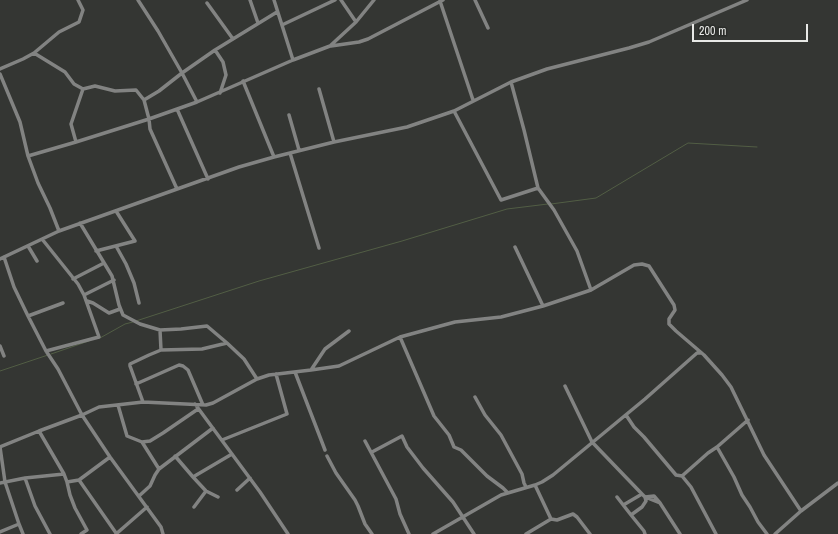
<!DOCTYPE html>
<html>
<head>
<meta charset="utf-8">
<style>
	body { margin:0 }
	#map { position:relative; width:838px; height:534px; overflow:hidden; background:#343633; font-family:"Archivo Narrow",sans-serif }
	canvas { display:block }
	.scale { position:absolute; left:692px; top:24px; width:116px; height:18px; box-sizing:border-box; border:2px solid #e8e9e7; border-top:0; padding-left:5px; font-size:12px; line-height:14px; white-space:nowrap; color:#e8e9e7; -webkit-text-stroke:3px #2a2c29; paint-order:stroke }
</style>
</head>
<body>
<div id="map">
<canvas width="838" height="534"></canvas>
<div class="scale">200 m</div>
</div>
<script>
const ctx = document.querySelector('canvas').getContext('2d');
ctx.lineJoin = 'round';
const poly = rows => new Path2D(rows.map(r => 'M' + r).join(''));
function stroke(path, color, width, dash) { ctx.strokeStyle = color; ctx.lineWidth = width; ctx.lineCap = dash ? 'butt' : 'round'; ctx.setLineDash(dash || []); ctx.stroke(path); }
stroke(poly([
	[551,204,596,198,688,143,757,147],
	[136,321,259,281,402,241,507,209,548,204],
	[100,338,125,324,133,322],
	[51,354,89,341],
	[0,371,48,355]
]), '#525e45', 1);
stroke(poly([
	[138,0,158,31,182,73,197,102],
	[250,0,258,23],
	[274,0,293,60],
	[341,0,356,22],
	[475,0,488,28],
	[440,1,473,100],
	[207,3,233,39],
	[282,25,335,0],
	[331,46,359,42,368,39,443,0],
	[215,50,223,62,226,75,220,93],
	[34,53,59,32,79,22,83,10,78,0],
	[0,69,23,59,34,53,65,72,74,84,83,89,71,124,76,142],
	[0,74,20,122,28,156,38,183,50,208,59,231],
	[243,81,274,157],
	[511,82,524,130,538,188],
	[83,89,95,86,115,91,136,90,144,100],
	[319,89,334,142],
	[177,109,208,179],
	[454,111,501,200,538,188,554,210,577,251,591,290],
	[289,115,299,150],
	[290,153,319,248],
	[28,156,76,142,149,119,197,102,293,60,330,46,356,22,374,0],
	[177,189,150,129,149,119,144,100,159,91,182,73,215,50,277,12],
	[80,223,112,276,119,305,123,315,140,324,160,330,181,329,207,326,227,343],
	[42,239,78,284,84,295,99,337,46,351],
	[28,246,37,261],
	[116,246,126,264,134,283,139,303],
	[515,247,543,306],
	[96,251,135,241,116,211],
	[4,257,14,287,28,316,46,351,58,369,82,415,110,457,161,527,163,534],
	[0,259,59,231,239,167,274,157,334,142,407,127,454,111,511,82,547,69,629,48,649,42,747,0],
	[73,279,104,263],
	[84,295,114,280],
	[87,301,93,303,109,313,120,309],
	[28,316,63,303],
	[160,330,161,350],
	[400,337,434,416,449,435,454,447,461,450,487,476,503,488,508,493],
	[0,346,4,356],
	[311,370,325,349,349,331],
	[295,372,325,450],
	[136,384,179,365,183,366,188,370,203,405],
	[565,386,592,442,642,494,645,497,660,503,680,534],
	[475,397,485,415,501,435,522,474,524,483,526,487],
	[143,402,130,366,130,364,149,355,161,350,202,349,227,343,244,359,257,379],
	[195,404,260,492,288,534],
	[118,405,127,436,142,442],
	[626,415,634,427,644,437,676,475,682,476,691,487,716,534],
	[39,431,64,474,67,482,79,480,110,457],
	[222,440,287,414,276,374],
	[365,441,396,499,400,514,409,534],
	[0,447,39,431,82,415,99,407,143,402,206,405,213,403,257,379,269,375,311,370,339,366,400,337,455,322,501,317,543,306,591,290,634,265,642,264,649,266,674,305,675,310,669,319,669,324,676,331,704,355,722,375,731,387,764,455,801,511],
	[717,447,734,477,742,495,750,507,758,522,767,534],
	[372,452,402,436,407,447,423,468,453,502,474,534],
	[175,456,193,477],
	[327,456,336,473,355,500,358,506,365,524,372,534],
	[159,469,142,442,150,441,163,433,198,409],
	[682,476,708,453,717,447,748,420],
	[25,478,35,506,50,534],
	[79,480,116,533],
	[67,482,70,495,75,508,87,530,81,534],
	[0,483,25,478,64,474],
	[535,485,551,519,557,520,573,514,577,517,590,534],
	[237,490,250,478],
	[139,496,150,486,155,475,159,469,213,428],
	[218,497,206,491,193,477,232,454],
	[617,497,631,515],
	[625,504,642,494],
	[194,507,206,491],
	[19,524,23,534],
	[0,532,19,524,5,482,0,447],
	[116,534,147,507],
	[433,534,501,495,535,485,542,482,553,475,645,399,697,353,700,353],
	[526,534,551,519],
	[645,534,644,531,631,515,642,507,646,501,645,497,654,496,660,503],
	[775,534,801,511,838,483]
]), '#828382', 3.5);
</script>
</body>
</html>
